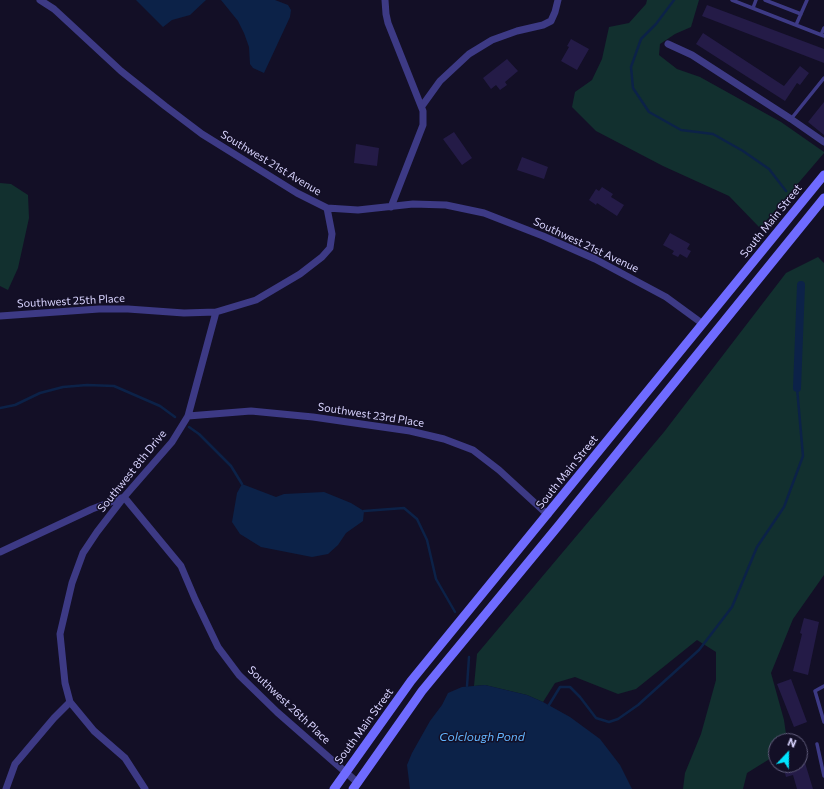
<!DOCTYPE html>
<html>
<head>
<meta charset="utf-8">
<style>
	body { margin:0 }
	#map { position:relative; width:824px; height:789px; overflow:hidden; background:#130f26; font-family:Commissioner,sans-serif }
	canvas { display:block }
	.north { position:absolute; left:768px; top:733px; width:40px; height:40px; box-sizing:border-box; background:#130f26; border:1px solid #625e7d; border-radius:50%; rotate:22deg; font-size:11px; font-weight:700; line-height:16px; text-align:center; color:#d9d4ff }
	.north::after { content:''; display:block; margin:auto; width:14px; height:18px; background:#00e5ff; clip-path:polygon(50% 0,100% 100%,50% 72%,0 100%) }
</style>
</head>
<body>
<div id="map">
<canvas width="824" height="789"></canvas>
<div class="north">N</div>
</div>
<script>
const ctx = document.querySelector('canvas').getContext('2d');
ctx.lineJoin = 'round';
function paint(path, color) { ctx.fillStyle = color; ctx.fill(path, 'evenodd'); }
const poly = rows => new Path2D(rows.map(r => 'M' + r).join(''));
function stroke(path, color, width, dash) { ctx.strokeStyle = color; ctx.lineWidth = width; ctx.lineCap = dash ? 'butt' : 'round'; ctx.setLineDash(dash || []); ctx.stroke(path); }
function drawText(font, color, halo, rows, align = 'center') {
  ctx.font = font + ' Commissioner,sans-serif'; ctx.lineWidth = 3; ctx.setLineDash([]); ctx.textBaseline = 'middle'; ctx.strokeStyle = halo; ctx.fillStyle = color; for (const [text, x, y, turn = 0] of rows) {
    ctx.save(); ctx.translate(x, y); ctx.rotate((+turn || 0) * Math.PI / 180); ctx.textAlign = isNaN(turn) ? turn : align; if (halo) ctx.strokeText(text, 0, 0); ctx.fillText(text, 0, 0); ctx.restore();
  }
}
paint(poly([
	[647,0,699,0,691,27,675,34,660,44,659,55,677,69,700,77,781,122,824,152,824,153,760,228,729,196,663,166,596,131,572,107,575,92,592,80,602,59,609,27,629,23,646,4],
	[0,183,11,184,28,195,29,218,18,268,8,290,0,286],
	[818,257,824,263,824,575,793,619,771,673,784,720,787,741,776,741,776,755,747,773,743,789,683,789,685,773,701,734,716,680,716,652,697,640,636,689,618,694,575,677,555,683,543,702,527,695,485,685,474,686,477,654,664,432,786,273]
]), '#12302f');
paint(poly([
	[136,0,206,0,190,15,172,20,163,27],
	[221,0,275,0,288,5,291,10,290,17,264,73,253,68,250,64,249,47,244,33,238,21],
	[242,484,276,497,284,494,324,492,351,503,364,511,363,521,346,533,338,545,328,554,312,557,261,547,240,534,232,522,237,493],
	[485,685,527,695,543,702,570,717,600,739,620,765,632,789,410,789,407,765,412,753,430,721,442,705,448,693,462,687]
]), '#0c2248');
stroke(poly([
	[674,0,656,24,641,39,631,67,633,88,649,112,681,130,713,134,743,151,769,169,786,191],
	[0,408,15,405,40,393,63,387,87,385,114,386,160,406,175,417],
	[189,427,199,434,231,466,242,484],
	[364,511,404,508,417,519,427,540,436,579,455,612],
	[467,686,469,657],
	[549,705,560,687,570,687,580,697,596,718,609,722,618,719,638,705,699,650,732,607,757,547,784,507,803,456,797,388]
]), '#0c2248', 2.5);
stroke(poly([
	[797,388,801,285]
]), '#0c2248', 8);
paint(poly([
	[707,5,824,49,824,63,702,16],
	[703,33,784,86,800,66,809,73,800,85,797,83,785,101,696,44],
	[571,39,589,49,577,70,561,61,569,47,567,46],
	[507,59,518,71,505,82,507,85,500,90,496,85,491,89,483,78],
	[824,102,824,135,808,122],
	[454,132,472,158,462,165,443,139],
	[356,144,379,148,377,166,354,163],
	[522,157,548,167,544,179,517,170],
	[602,187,613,194,611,197,624,205,617,216,597,203,596,205,589,200,596,189,599,191],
	[670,233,690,244,687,249,691,251,687,258,680,254,678,257,672,254,674,251,663,245],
	[804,618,819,622,808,675,793,671,802,634,800,633],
	[791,679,807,722,794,727,777,684],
	[800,753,802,753,813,789,797,789,793,775,786,777,783,765,800,765]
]), '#241b47');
stroke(poly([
	[732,0,824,36],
	[765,0,801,14],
	[753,8,756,0],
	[796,25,807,0],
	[821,35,824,28],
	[791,119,824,78],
	[824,686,815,691,824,722],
	[817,744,824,776]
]), '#3d3a85', 3.5);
stroke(poly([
	[40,0,54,9,121,71,165,106,202,134,297,193,327,208,358,210,413,204,446,205,484,213,543,236,595,259,666,297,703,324],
	[385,0,386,14,388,23,423,111,423,125,391,207],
	[668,44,692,55,791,119,824,142],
	[422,106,440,81,469,54,492,40,517,31,543,25,551,21,555,12,558,0],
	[0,316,99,309,128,309,184,313,216,312,256,300,300,274,322,257,330,248,332,234,327,208],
	[188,416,251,411,313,417,410,431,444,439,473,450,499,470,548,515],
	[0,552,92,509,124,497,181,566,195,599,218,647,239,675,277,712,358,783],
	[70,702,94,731,125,758,145,789],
	[6,789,15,764,54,718,70,702,65,683,60,634,72,583,83,553,97,532,124,497,172,442,188,416,216,312]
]), '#3d3a85', 7);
stroke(poly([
	[334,789,411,681,824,175],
	[353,789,422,691,559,525,824,198]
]), '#6f6bff', 9);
drawText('11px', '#d9d4ff', '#130f26', [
	["Southwest 21st Avenue",271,163,31],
	["South Main Street",771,221,-51],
	["Southwest 21st Avenue",586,245,25],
	["Southwest 25th Place",71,301,-3],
	["Southwest 23rd Place",371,415,9],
	["Southwest 8th Drive",132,471,-51],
	["South Main Street",567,472,-51],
	["Southwest 26th Place",289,705,43],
	["South Main Street",364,726,-54]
]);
drawText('italic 12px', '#62b6ff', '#130f26', [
	["Colclough Pond",482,737]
]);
</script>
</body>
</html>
